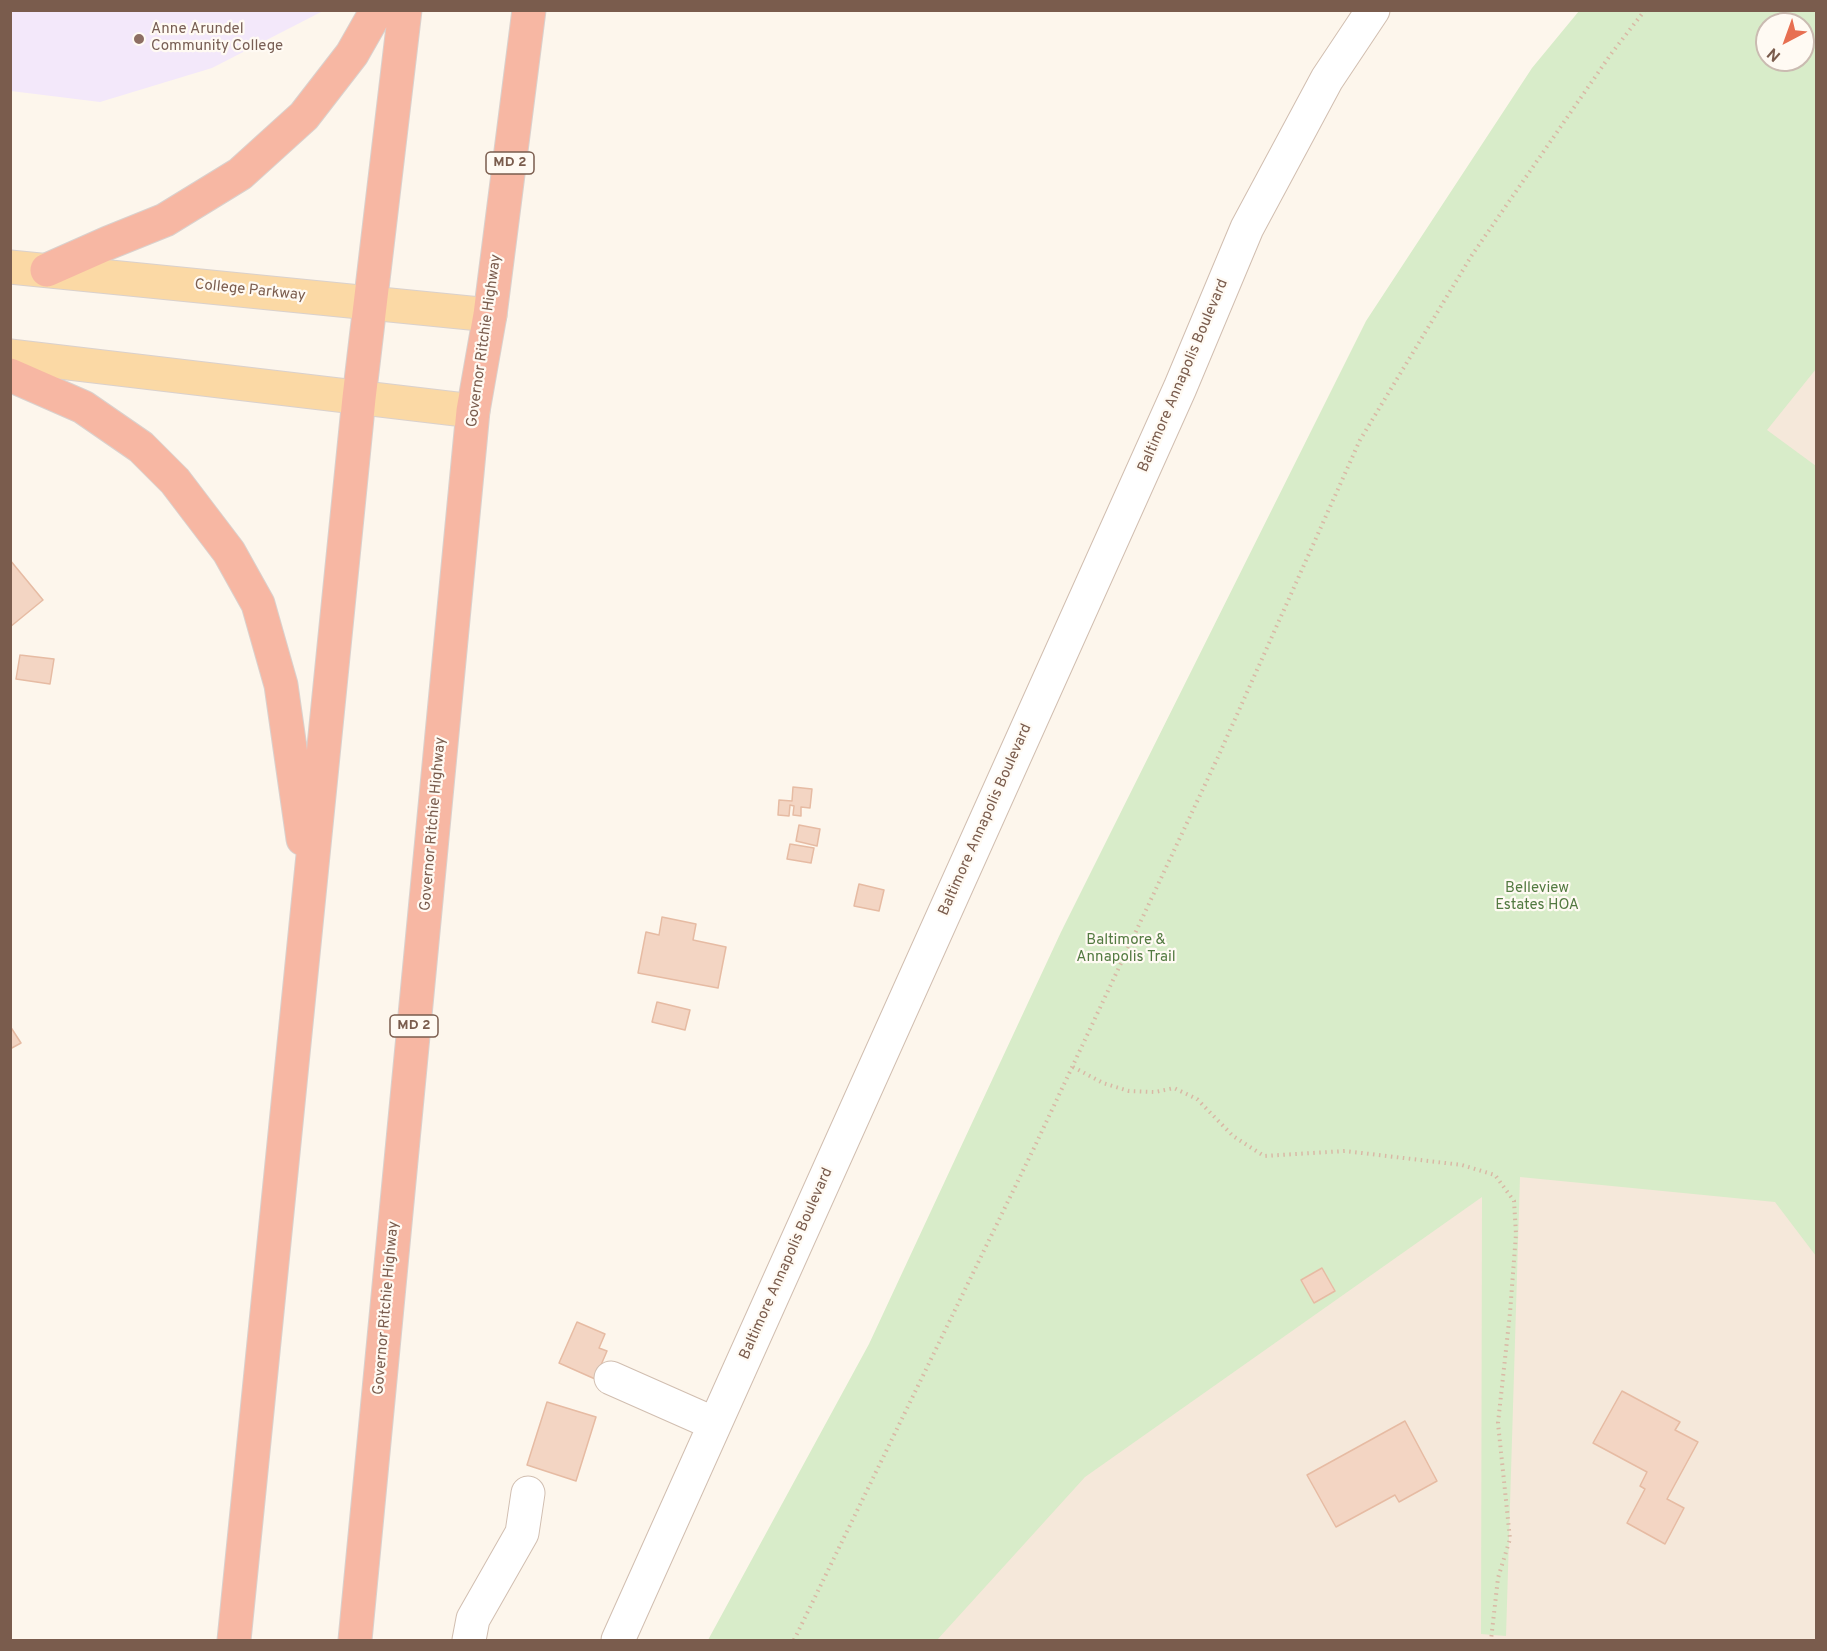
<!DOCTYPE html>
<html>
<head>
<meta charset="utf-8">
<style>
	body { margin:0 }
	#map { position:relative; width:1827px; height:1651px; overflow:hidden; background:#fdf6ec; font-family:Overpass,sans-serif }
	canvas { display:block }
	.frame { position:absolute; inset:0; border:12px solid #7a5c4d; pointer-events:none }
	.north { position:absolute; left:1755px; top:12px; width:60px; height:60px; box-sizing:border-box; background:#fffaf3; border:2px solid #cabbb1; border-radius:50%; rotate:221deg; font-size:16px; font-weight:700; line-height:24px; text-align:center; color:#7a5c4d }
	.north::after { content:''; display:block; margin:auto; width:21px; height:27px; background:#e76f51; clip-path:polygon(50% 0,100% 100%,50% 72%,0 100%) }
</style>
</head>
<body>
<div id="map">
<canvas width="1827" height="1651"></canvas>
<div class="frame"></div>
<div class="north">N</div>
</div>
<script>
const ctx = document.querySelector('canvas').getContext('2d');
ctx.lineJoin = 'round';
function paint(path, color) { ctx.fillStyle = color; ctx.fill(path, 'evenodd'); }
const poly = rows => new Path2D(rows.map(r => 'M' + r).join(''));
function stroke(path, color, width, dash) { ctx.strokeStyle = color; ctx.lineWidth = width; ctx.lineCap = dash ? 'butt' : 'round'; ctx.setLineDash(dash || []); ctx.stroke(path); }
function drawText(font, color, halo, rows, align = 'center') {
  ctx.font = font + ' Overpass,sans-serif'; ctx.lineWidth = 4.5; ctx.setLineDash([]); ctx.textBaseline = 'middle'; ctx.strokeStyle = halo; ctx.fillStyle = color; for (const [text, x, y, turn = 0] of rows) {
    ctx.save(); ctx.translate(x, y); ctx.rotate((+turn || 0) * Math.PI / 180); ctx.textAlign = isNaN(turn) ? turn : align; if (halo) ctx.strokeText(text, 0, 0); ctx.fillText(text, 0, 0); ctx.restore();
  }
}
paint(poly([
	[1729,11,1816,11,1816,1640,858,1640],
	[1767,24,1803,24,1803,60,1767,60]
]), '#f5e8da');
paint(poly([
	[11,10,323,10,323,11,212,68,100,102,11,91]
]), '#f3e8fa');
paint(poly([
	[1579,11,1816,11,1816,369,1767,430,1816,466,1816,1256,1775,1202,1520,1177,1506,1636,1481,1634,1482,1197,1085,1477,937,1640,708,1640,869,1344,1061,932,1366,321,1532,68],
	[1767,24,1803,24,1803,60,1767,60]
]), '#d8ecc9');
const building = poly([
	[10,560,43,600,10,627,10,560],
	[20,655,54,659,50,684,16,679,20,655],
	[793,787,812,789,810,808,801,807,801,816,793,815,794,806,790,805,789,816,778,815,779,800,792,801,793,787],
	[799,825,820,829,817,846,796,841,799,825],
	[790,844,814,848,811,863,787,859,790,844],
	[859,884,884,890,879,911,854,906,859,884],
	[662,917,696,924,693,940,726,947,718,988,638,973,646,932,659,935,662,917],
	[657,1002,690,1010,685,1030,652,1022,657,1002],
	[10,1026,21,1043,10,1049,10,1026],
	[1322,1268,1335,1291,1314,1303,1301,1280,1322,1268],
	[577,1322,605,1334,599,1348,607,1351,595,1379,559,1363,577,1322],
	[1622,1391,1680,1422,1675,1430,1698,1442,1667,1499,1684,1508,1665,1544,1627,1523,1645,1489,1640,1486,1647,1472,1593,1443,1622,1391],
	[547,1402,596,1417,576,1481,527,1465,547,1402],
	[1405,1421,1437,1481,1399,1502,1395,1495,1336,1527,1307,1475,1405,1421]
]);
paint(building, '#f3d5c3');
stroke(building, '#e6bba3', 1.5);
const minor = poly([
	[611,1378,715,1424],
	[469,1640,473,1619,522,1533,528,1493],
	[618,1640,1180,388,1247,228,1327,79,1373,10]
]);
const major = poly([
	[10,267,490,315],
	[10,356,473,411]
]);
const highway = poly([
	[47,270,108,243,165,220,240,174,304,116,352,54,377,10],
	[10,375,83,407,141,447,175,481,229,552,258,604,281,685,303,839],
	[234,1640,359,398,405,10],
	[355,1640,473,411,490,315,529,10]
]);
stroke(minor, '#d1beb0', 35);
stroke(major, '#dad1cd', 35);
stroke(highway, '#dad1cd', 35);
stroke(poly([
	[1073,1067,1103,1083,1129,1091,1155,1092,1174,1088,1197,1099,1233,1136,1264,1156,1345,1151,1462,1165,1495,1175,1514,1201,1516,1234,1510,1313,1498,1423,1510,1539,1498,1578,1491,1640],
	[794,1640,1034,1148,1218,757,1360,440,1472,255,1611,54,1645,10]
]), '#d9b8a5', 4, [1.5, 4.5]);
stroke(minor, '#fff', 33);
stroke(major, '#fbd9a5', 33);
stroke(highway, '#f7b7a3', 33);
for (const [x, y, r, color] of [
	[139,39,6,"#8d6e63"]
]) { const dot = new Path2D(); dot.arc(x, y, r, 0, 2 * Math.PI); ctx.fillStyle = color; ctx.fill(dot); stroke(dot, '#fffaf3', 2); }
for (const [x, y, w] of [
	[510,163,48],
	[414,1026,48]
]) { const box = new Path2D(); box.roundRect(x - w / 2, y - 11, w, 22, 4.5); ctx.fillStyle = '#fffaf3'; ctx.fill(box); stroke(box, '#7a5c4d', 1.5); }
drawText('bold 14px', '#7a5c4d', null, [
	["MD 2",510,163],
	["MD 2",414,1026]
]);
drawText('15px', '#785e54', '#fffaf3', [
	["Anne Arundel",151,30],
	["Community College",151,47]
], 'left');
drawText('15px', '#7a5c4d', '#fffaf3', [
	["College Parkway",250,291,6],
	["Governor Ritchie Highway",485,341,-82],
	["Baltimore Annapolis Boulevard",1184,376,-67],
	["Baltimore Annapolis Boulevard",986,820,-66],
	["Governor Ritchie Highway",434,824,-85],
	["Baltimore Annapolis Boulevard",787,1264,-66],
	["Governor Ritchie Highway",387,1308,-85]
]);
drawText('15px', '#537a41', '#fffaf3', [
	["Belleview",1537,889],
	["Estates HOA",1537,906],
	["Baltimore &",1126,941],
	["Annapolis Trail",1126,958]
]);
</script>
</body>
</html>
